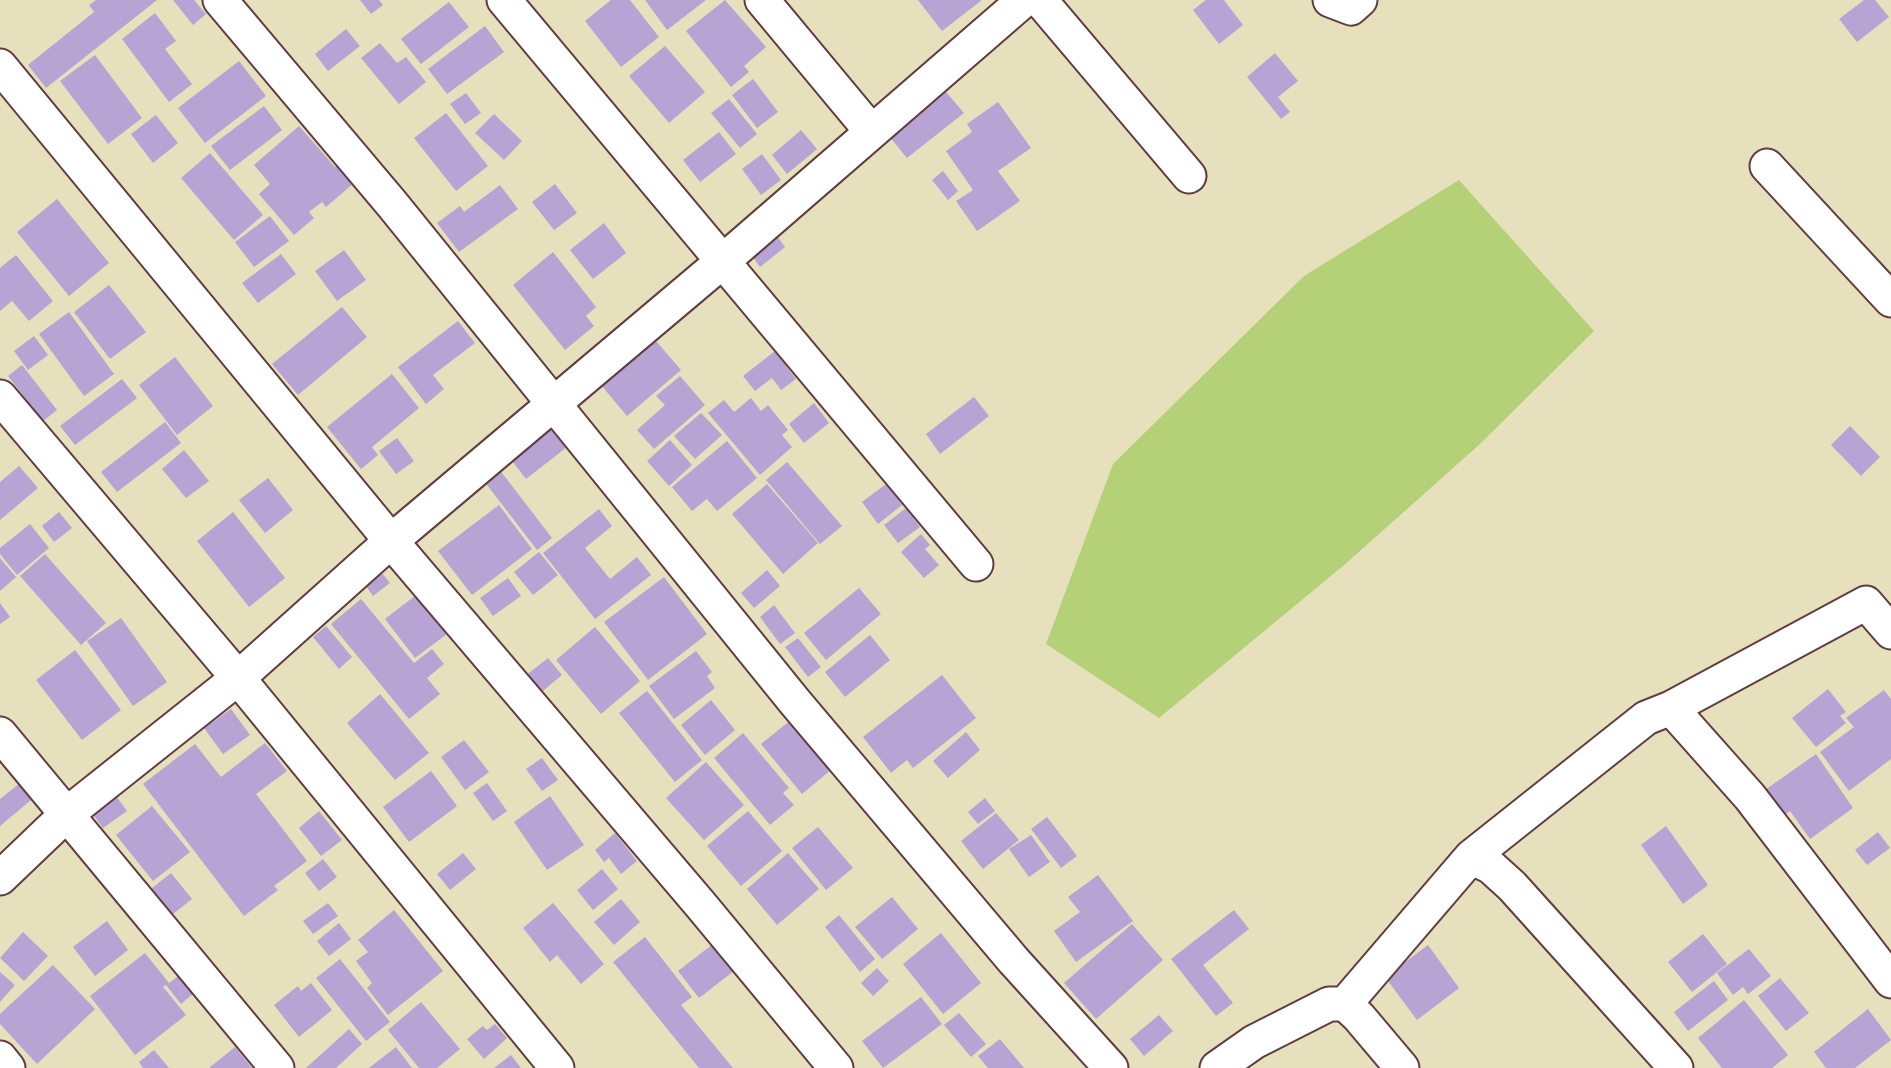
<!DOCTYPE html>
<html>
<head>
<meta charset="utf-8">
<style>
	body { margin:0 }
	canvas { display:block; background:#e7e0bc }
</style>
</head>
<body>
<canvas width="1891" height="1068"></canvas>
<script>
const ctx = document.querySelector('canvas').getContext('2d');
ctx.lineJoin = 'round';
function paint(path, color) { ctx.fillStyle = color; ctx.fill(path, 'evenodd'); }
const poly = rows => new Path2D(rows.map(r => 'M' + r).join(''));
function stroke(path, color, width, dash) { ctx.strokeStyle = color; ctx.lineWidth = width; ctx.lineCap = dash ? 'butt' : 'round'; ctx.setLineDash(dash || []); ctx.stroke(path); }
paint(poly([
	[1459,180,1594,331,1480,444,1343,566,1159,718,1046,644,1113,464,1304,276]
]), '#b4d178');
paint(poly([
	[96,0,157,0,46,88,28,65,94,12,89,5],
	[173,0,194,0,206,14,193,25],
	[360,0,379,0,383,5,371,14],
	[611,0,630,0,659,37,621,67,585,21],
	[645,0,706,0,667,30],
	[725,0,766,47,744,66,749,72,731,87,686,31],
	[918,0,982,0,942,31],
	[1206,0,1224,0,1243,25,1219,44,1193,10],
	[1864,0,1875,0,1889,17,1857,42,1839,19],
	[449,2,469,27,421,64,401,39],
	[155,13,176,41,165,49,192,84,169,102,122,39],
	[485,26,504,52,447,94,428,69],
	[346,29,360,46,328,71,315,54],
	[380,43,397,63,406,57,426,82,399,104,361,58],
	[665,46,705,92,669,123,629,76],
	[1275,53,1298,81,1278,97,1290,112,1281,119,1247,77],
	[95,55,142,118,108,144,60,81],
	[239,61,266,96,205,143,178,108],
	[753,79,778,112,757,128,732,95],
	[941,86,964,113,907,158,885,131],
	[466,93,481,113,465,124,450,104],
	[729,99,757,134,740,148,711,113],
	[998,102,1031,148,998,171,1020,201,977,231,956,201,973,190,946,151,972,132,967,124],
	[264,106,282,130,230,170,211,146],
	[446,113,488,166,456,191,414,138],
	[494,114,522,141,504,160,475,133],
	[156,115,178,143,153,163,131,134],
	[299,126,335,167,339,164,355,182,326,207,322,202,309,212,314,218,294,235,259,194,270,184,254,165],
	[801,130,817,149,787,174,772,155],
	[719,132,736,154,700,182,683,160],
	[210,153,263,215,234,240,181,178],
	[762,154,781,180,761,195,742,169],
	[943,171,958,191,948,200,932,180],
	[555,184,577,213,554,230,532,202],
	[500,185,518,209,459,252,437,223,460,206,464,212],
	[57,199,109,263,69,296,17,232],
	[270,216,289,241,254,267,235,242],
	[604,223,626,253,593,279,570,250],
	[777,236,785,247,760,267,752,256],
	[344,250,366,280,337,301,315,271],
	[553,252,596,307,586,316,594,326,565,350,513,285],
	[281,254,296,274,258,303,242,283],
	[16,255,53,301,29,321,12,301,0,311,0,268],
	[109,285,146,332,110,359,74,312],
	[342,307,367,337,298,395,272,364],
	[69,312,114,374,84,396,39,334],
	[458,321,475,343,433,375,444,389,426,404,398,367],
	[650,334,681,370,627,416,601,385],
	[34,336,48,355,28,370,14,351],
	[775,351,796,379,781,390,772,378,755,391,743,376],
	[175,357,213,406,177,435,139,385],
	[22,365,57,410,43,421,8,376],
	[392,374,419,408,372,447,378,455,361,469,327,427],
	[680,376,705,405,654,449,637,430,665,405,656,396],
	[122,379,137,398,75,445,60,426],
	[974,397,989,416,940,454,926,434],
	[751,398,761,411,768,405,788,430,782,435,792,447,760,475,708,413,724,400,734,412],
	[814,403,829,423,804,443,789,424],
	[701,413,722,435,695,459,674,436],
	[557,414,576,440,526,479,506,453],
	[165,422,181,443,117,492,101,472],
	[1850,426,1880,457,1861,476,1831,445],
	[397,438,414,461,396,474,379,451],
	[670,440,692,465,669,486,647,461],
	[727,441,757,478,717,511,707,499,692,511,672,487],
	[184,450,209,481,186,498,162,469],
	[787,462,842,526,820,544,766,480],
	[19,466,38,488,0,520,0,482],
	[499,469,552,538,537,550,484,481],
	[268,478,293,510,265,533,239,500],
	[767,484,818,543,783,574,732,514],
	[886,484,902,505,878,524,862,502],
	[499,505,532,549,472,595,438,551],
	[906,508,920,527,898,543,884,525],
	[599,509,612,526,585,548,610,579,637,557,651,575,595,619,543,553],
	[59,512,72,528,54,542,42,526],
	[233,512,285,578,249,607,197,541],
	[30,524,49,548,17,575,0,554,0,548],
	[921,534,930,545,925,549,939,565,924,578,901,552],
	[539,552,558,575,533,595,514,572],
	[45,554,106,623,81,645,20,576],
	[0,558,16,577,0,591],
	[767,570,780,586,754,608,741,593],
	[382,573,390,583,373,596,366,586],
	[664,577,707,634,648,680,604,622],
	[508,578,521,596,493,616,480,598],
	[859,588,881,614,826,660,804,633],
	[420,592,451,631,415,658,385,619],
	[361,599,414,663,432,649,444,664,427,678,440,694,409,719,331,624],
	[0,603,10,617,0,624],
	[774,605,795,633,780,644,760,617],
	[121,618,167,682,133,706,87,641],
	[326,626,352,657,339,669,313,637],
	[595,627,640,681,601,714,556,660],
	[870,635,890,660,845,697,825,672],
	[798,638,821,667,808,677,785,647],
	[75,650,121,710,82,740,36,680],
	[696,651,712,672,707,676,715,688,674,719,649,686],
	[548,658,562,675,538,695,524,677],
	[942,675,976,718,913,768,907,760,891,773,863,737],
	[1828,689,1846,712,1840,716,1846,723,1816,747,1792,718],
	[1884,690,1891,699,1891,759,1849,791,1820,752,1854,727,1846,718],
	[647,691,702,760,675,782,619,713],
	[380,694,429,753,395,780,347,723],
	[711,700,735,730,705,755,681,725],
	[231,709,250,735,223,754,204,728],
	[792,719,832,769,802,794,761,744],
	[966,732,980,750,948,778,933,761],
	[743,733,789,788,783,793,794,805,770,825,714,758],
	[464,740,489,772,465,790,441,757],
	[265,743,287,771,256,794,307,861,274,886,278,890,244,916,143,784,195,744,221,777],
	[1816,754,1853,808,1810,839,1790,811,1781,818,1762,792],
	[542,758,558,780,542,791,526,769],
	[706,762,744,805,704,840,666,798],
	[431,771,457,806,409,842,383,807],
	[24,780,37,795,0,826,0,799],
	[487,783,507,811,493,821,473,793],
	[113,792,127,811,103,828,89,809],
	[550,796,584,845,547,870,514,822],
	[985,798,995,811,978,824,968,812],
	[152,806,190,852,153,881,116,835],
	[319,811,342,840,321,856,299,828],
	[748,811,782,851,741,886,707,846],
	[996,813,1019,840,983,869,961,841],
	[1047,817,1077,856,1061,868,1031,829],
	[1666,826,1708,885,1683,904,1641,845],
	[818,827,853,868,826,890,792,848],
	[1878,832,1890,848,1867,865,1855,850],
	[615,833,637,861,621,874,609,858,604,862,595,850],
	[1031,835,1050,862,1029,877,1009,849],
	[463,853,476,869,450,890,437,874],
	[788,853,819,889,777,925,747,889],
	[323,859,337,877,319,891,305,873],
	[602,869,618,889,593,910,577,890],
	[171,873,192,899,168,918,147,892],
	[1098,875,1133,921,1076,962,1054,931,1080,912,1068,897],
	[892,897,918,929,882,959,855,927],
	[621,899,640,922,614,945,594,922],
	[328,903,338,916,313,934,303,921],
	[553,903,604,964,581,984,557,955,550,962,523,928],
	[394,910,443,971,388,1015,367,988,372,983,356,961,368,952,358,940],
	[1234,910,1249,929,1203,965,1233,1003,1216,1016,1171,959],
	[839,915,875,959,860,972,825,927],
	[107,921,128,950,95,976,73,947],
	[339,923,351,939,329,956,317,941],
	[1132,924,1163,960,1096,1019,1064,983],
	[23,932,48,956,24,981,0,958],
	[941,933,981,983,943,1014,903,964],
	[1703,934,1727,964,1692,992,1668,962],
	[645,937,692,997,681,1005,733,1068,699,1068,613,962],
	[713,944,734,971,699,998,678,971],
	[1428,945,1459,988,1417,1020,1385,977],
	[1749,949,1771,976,1748,994,1743,987,1733,995,1717,973],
	[145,953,169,983,181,974,195,992,181,1004,166,985,163,987,186,1015,135,1055,90,996],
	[340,959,390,1022,366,1041,316,978],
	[53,965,95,1009,37,1064,0,1024,0,1014],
	[877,968,889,981,873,996,861,983],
	[0,972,15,985,0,1002],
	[1780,978,1809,1013,1786,1031,1758,996],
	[1714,981,1728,1000,1688,1031,1674,1012],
	[311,983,332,1010,299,1037,274,1005,298,986,301,991],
	[921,997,942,1024,883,1068,862,1041],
	[1744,1000,1788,1055,1772,1068,1722,1068,1698,1038],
	[421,1002,460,1049,437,1068,419,1068,388,1030],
	[1868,1009,1891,1040,1855,1068,1826,1068,1814,1052],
	[959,1013,986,1044,971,1057,944,1025],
	[1159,1015,1173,1031,1144,1056,1130,1039],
	[495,1024,507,1038,484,1059,467,1039,483,1026,487,1030],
	[349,1029,362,1044,336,1068,306,1068],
	[1000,1039,1024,1068,988,1068,978,1056],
	[235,1047,252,1068,209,1068],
	[396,1047,412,1068,369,1068],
	[154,1050,169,1068,143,1068,139,1062],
	[511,1055,521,1068,494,1068]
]), '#b7a3d4');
const minor = poly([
	[220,0,392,204,795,702,1014,961,1111,1068],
	[504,0,976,564],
	[762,0,871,131],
	[1040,0,1189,176],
	[1330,0,1351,8,1360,0],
	[0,66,391,541,700,904,836,1068],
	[1767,166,1891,300],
	[0,397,238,678,557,1068],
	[1671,708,1866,603,1891,632],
	[0,734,277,1068],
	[1471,857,1646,718,1671,708,1750,797,1891,981],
	[0,878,67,814,238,678,391,541,723,261,1024,0],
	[1345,1004,1471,857,1491,867,1512,886,1676,1068],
	[0,1058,8,1068],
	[1217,1068,1254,1042,1329,1004,1345,1004,1359,1017,1402,1068]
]);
stroke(minor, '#623c41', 37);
stroke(minor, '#fff', 33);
</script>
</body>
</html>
